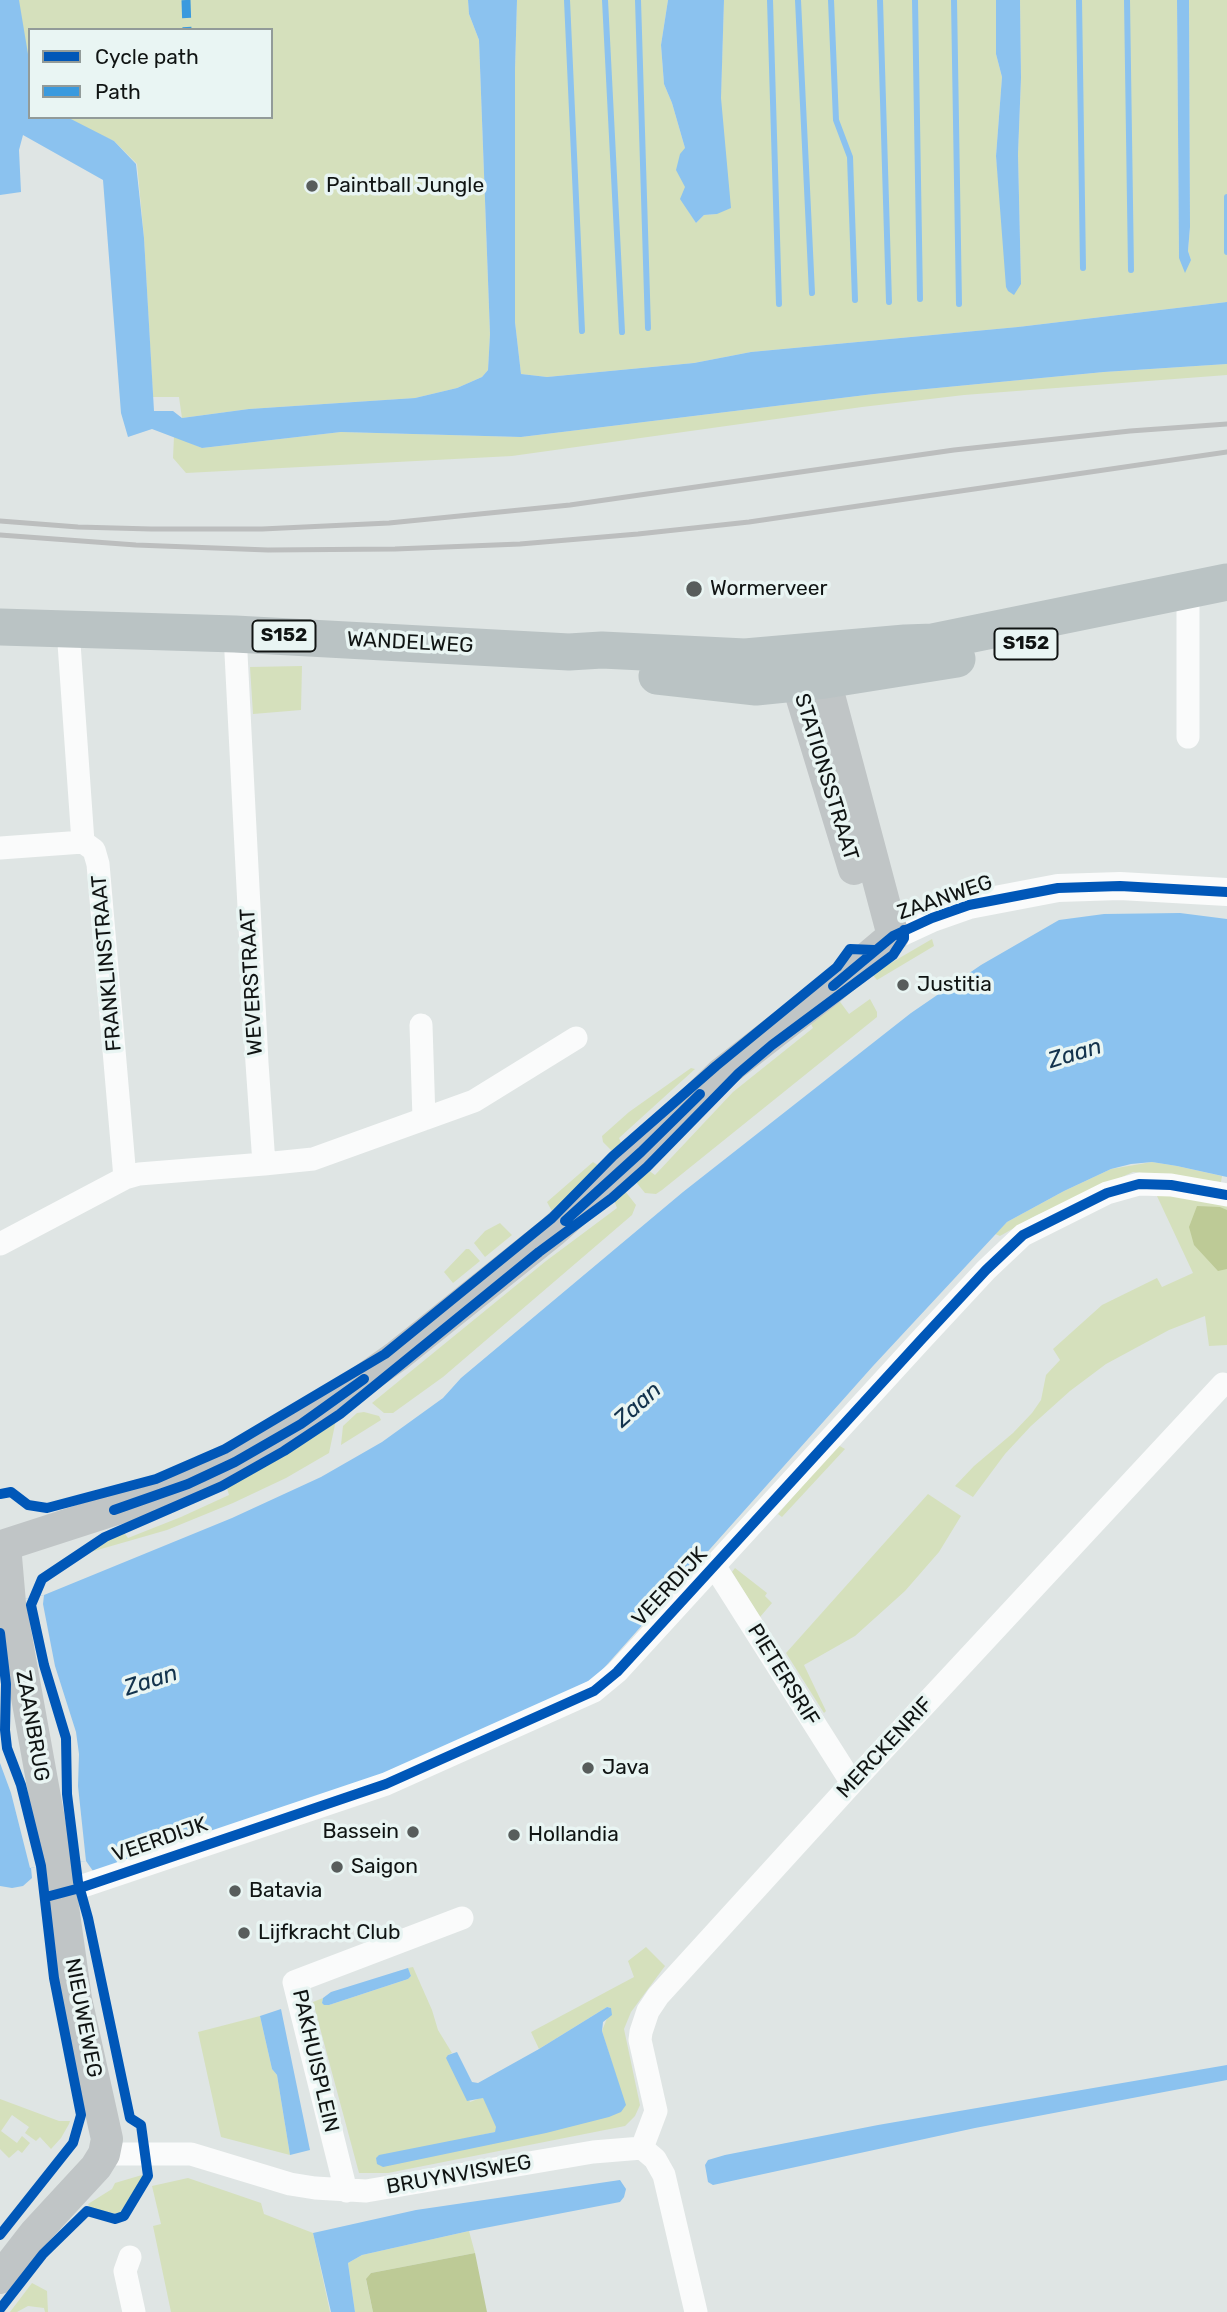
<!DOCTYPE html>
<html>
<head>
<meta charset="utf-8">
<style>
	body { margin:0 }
	#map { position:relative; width:1227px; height:2312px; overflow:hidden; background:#dfe5e4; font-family:Rubik,sans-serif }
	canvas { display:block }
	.legend { position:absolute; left:28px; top:28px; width:245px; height:91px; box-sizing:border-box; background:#e9f5f3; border:2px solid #929b99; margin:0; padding:9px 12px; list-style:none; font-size:21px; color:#101413 }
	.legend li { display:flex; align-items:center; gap:14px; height:35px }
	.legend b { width:35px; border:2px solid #929b99 }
</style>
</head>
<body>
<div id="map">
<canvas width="1227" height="2312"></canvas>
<ul class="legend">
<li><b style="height:9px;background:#0057b8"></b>Cycle path</li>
<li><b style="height:9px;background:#3a9ade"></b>Path</li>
</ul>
</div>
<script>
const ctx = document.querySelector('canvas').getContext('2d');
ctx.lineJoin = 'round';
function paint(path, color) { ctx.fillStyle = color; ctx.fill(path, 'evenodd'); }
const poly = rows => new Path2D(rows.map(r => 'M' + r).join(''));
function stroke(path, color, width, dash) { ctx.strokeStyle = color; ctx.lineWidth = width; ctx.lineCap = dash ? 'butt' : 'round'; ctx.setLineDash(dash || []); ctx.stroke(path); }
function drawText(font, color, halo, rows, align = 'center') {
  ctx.font = font + ' Rubik,sans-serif'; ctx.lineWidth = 7; ctx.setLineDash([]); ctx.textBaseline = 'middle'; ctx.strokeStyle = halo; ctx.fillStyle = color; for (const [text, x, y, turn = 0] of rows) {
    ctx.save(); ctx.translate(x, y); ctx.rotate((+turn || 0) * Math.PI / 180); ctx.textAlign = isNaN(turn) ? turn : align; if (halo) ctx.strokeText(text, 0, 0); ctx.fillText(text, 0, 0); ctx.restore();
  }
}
paint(poly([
	[16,0,468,0,469,14,479,40,490,334,488,370,482,377,457,388,415,398,249,409,182,418,179,397,153,397,144,238,137,164,114,141,60,117,271,117,271,30,30,30,30,94],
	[517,0,668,0,661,45,664,84,672,103,685,148,685,187,689,212,696,223,704,215,717,214,724,0,996,0,996,54,1002,77,996,156,1003,225,1021,284,1018,154,1021,78,1020,0,1177,0,1179,258,1191,260,1188,251,1190,227,1189,0,1227,0,1227,302,1018,327,751,352,694,363,547,377,521,374,515,322,515,70],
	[1227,364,1227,375,964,395,862,407,512,456,186,473,173,458,174,436,202,448,341,432,521,437,874,394,1104,372],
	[302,666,301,710,253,714,250,667],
	[932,939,934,946,877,980,872,974],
	[838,999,849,1014,870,999,877,1012,877,1017,662,1190,656,1194,645,1193,636,1182,648,1170,655,1175,733,1092,813,1028,810,1022],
	[691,1068,695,1069,619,1138,622,1145,613,1152,603,1142,602,1136,629,1112],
	[593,1162,599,1166,553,1213,547,1202],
	[1152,1162,1177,1166,1222,1176,1221,1182,1133,1172,1035,1216,1000,1236,995,1234,1007,1222,1064,1191,1111,1169],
	[625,1191,636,1205,632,1215,443,1377,393,1413,384,1413,372,1403,546,1261,617,1208,614,1200],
	[1156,1194,1227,1202,1227,1345,1209,1346,1205,1316,1169,1330,1106,1364,1070,1391,1031,1426,1005,1454,973,1497,955,1486,974,1466,1013,1433,1032,1413,1041,1400,1046,1375,1060,1360,1053,1349,1102,1305,1157,1278,1162,1287,1193,1273],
	[500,1223,512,1235,485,1257,474,1243,485,1231],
	[466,1249,469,1249,480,1261,453,1283,444,1272],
	[364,1412,379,1416,381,1420,341,1445,343,1426,357,1413],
	[336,1420,329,1453,286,1478,233,1503,167,1530,87,1553,123,1531,128,1538,181,1517,229,1495,227,1488,281,1457],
	[838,1445,845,1449,782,1517,778,1514],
	[928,1494,961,1516,939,1552,905,1591,855,1636,804,1665,826,1711,824,1713,786,1653],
	[735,1568,767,1593,765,1596,772,1603,760,1617,732,1572],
	[646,1947,665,1966,631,2012,624,2029,640,2105,635,2116,625,2126,388,2173,359,2173,313,2002,323,1998,322,2003,329,2005,408,1979,411,1976,408,1968,413,1967,432,2010,438,2030,452,2053,448,2055,470,2102,483,2097,497,2128,495,2132,376,2158,625,2105,602,2031,611,2008,607,2007,539,2049,531,2032,634,1977,628,1961],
	[260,2016,272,2069,277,2075,290,2155,221,2137,198,2032],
	[0,2099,59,2121,70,2121,69,2124,61,2138,51,2149,40,2137,36,2141,25,2133,29,2127,12,2115,1,2131,17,2143,22,2136,30,2143,22,2153,18,2150,9,2158,0,2149],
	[142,2175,143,2177,120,2213,112,2214,90,2208,88,2204,112,2189,115,2183],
	[188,2178,261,2203,264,2214,313,2233,330,2312,171,2312,153,2226,161,2224,152,2186],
	[469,2231,475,2253,371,2273,366,2280,373,2312,355,2312,348,2263,362,2255],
	[32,2283,47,2291,48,2312,45,2312,44,2308,28,2306,17,2312,10,2312]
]), '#d5e0bc');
paint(poly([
	[1197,1206,1220,1207,1227,1210,1227,1269,1218,1271,1194,1245,1189,1227],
	[475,2253,487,2312,373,2312,366,2279,371,2273]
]), '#bdca96');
paint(poly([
	[0,0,19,0,30,66,30,117,67,117,114,141,136,164,144,238,154,411,173,411,182,418,249,409,415,398,457,388,482,377,488,370,490,334,479,40,469,14,468,0,517,0,515,70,515,322,521,374,547,377,694,363,751,352,1018,327,1227,302,1227,364,1104,372,874,394,521,437,341,432,202,448,152,429,128,437,121,413,103,180,23,135,19,150,21,192,0,195],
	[668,0,724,0,721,98,731,208,717,214,704,215,696,223,680,199,685,187,676,170,680,154,685,148,672,103,664,84,661,45],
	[996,0,1020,0,1021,78,1018,154,1021,284,1014,295,1008,291,1006,287,996,156,1002,77,996,54],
	[1177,0,1189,0,1190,227,1188,251,1191,260,1185,273,1179,258],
	[1180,913,1227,919,1227,1177,1177,1166,1152,1162,1131,1164,1111,1169,1064,1191,1007,1222,873,1366,596,1677,551,1701,337,1793,93,1871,86,1861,41,1866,31,1868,32,1878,23,1886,12,1888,0,1886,0,1604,44,1595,232,1518,321,1477,382,1442,443,1398,461,1378,683,1192,911,1013,981,965,1059,920,1104,914],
	[408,1968,411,1976,408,1979,329,2005,324,2005,322,2003,323,1998,331,1992],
	[607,2007,611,2008,612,2015,603,2022,602,2031,626,2105,621,2112,609,2117,546,2133,383,2167,377,2164,376,2158,379,2155,495,2132,496,2127,483,2098,467,2101,446,2058,448,2055,457,2052,472,2082,478,2083,539,2049],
	[281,2009,310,2150,290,2155,277,2075,272,2069,260,2016],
	[1227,2065,1227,2080,975,2128,713,2185,708,2182,705,2165,708,2160,725,2155,878,2125],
	[620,2180,626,2189,624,2197,620,2202,469,2231,362,2255,348,2263,355,2312,331,2312,313,2233,416,2210]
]), '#8bc2ef');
paint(poly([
	[44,1595,43,1604,55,1666,76,1732,79,1754,78,1786,86,1861,30,1868,11,1793,0,1763,0,1604]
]), '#dfe5e4');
stroke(poly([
	[567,0,582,331],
	[605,0,622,332],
	[638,0,648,328],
	[770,0,779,304],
	[798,0,812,293],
	[831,0,836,120,850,157,855,300],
	[880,0,889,302],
	[915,0,920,299],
	[954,0,959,304],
	[1079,0,1083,268],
	[1127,0,1131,270],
	[1227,197,1227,252]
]), '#8bc2ef', 6);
stroke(poly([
	[1188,590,1188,737],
	[68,629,83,842],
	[235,634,257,1063,264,1164,313,1159,474,1101,576,1038],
	[83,842,94,850,98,864,125,1178],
	[0,848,83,842],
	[421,1025,424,1119],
	[0,1244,125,1178,139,1174,264,1164],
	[715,1567,852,1783],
	[62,1893,386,1784,594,1691,617,1672,920,1341,986,1270,1023,1235,1107,1193,1139,1184,1171,1185,1227,1195],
	[642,2148,656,2111,640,2040,641,2032,648,2011,658,1996,852,1783,1223,1384],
	[104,2154,191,2154,290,2184,315,2188,366,2191,593,2152,642,2148,655,2159,664,2175,696,2312],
	[346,2191,294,1982,462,1918],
	[130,2257,125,2271,134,2312]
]), '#fafbfb', 23);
stroke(poly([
	[893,936,932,918,969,905,1058,888,1120,886,1227,892]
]), '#fafbfb', 28);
stroke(poly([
	[804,661,797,682,854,869],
	[0,2278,35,2233,96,2167,104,2154,107,2139,76,1999,57,1864,10,1603,5,1545,141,1501,204,1477,301,1424,397,1356,552,1232,641,1152,721,1074,829,990,893,936,825,680,812,661]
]), '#c0c5c6', 32);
stroke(poly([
	[0,627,235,634,569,652,602,650,745,657,905,643,933,642,1227,582],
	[657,676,756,687,825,680,957,659]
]), '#bac3c4', 37);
stroke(poly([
	[0,521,78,527,151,529,262,529,389,523,570,505,954,450,1130,431,1227,424],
	[0,535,136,545,268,550,395,549,520,544,638,534,749,522,1227,452]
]), '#bcbebe', 5);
stroke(poly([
	[186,0,187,30]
]), '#3a9ade', 9, [18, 9]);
stroke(poly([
	[833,986,893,936,932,918,969,905,1058,888,1120,886,1227,892],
	[565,1221,641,1152,700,1094],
	[0,1494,11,1492,28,1505,47,1508,156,1479,225,1449,385,1354,552,1218,613,1156,716,1066,837,967,850,949,874,950],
	[114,1510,188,1484,235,1462,301,1424,364,1379],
	[0,1633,6,1684,5,1730,7,1748,21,1785,41,1866,54,1978,81,2115,73,2143,0,2235],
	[46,1897,80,1888,386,1784,594,1691,617,1672,920,1341,986,1270,1023,1235,1107,1193,1139,1184,1171,1185,1227,1195],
	[0,2309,43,2254,87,2211,115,2219,124,2216,148,2176,141,2125,130,2118,88,1918,78,1882,67,1794,66,1738,44,1665,31,1605,42,1579,105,1537,222,1486,284,1451,340,1414,539,1252,612,1198,647,1167,739,1073,772,1045,893,955,904,938,904,930]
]), '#0057b8', 10);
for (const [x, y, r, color] of [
	[312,186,7,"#585d5c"],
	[694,589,9,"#585d5c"],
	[903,985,7,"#585d5c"],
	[588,1768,7,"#585d5c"],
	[413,1832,7,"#585d5c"],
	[514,1835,7,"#585d5c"],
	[337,1867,7,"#585d5c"],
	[235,1891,7,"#585d5c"],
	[244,1933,7,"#585d5c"]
]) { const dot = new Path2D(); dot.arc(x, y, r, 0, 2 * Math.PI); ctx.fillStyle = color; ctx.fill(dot); stroke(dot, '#e9f5f3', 2.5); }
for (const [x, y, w] of [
	[284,636,63],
	[1026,644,63]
]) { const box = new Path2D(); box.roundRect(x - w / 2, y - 15.5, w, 31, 5); ctx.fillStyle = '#e9f5f3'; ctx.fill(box); stroke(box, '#101413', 2); }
drawText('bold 19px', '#101413', null, [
	["S152",284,636],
	["S152",1026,644]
]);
drawText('21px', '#101413', '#e9f5f3', [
	["Paintball Jungle",326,186],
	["Wormerveer",710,589],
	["Justitia",917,985],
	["Java",602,1768],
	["Bassein",399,1832,"right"],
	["Hollandia",528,1835],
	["Saigon",351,1867],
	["Batavia",249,1891],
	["Lijfkracht Club",258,1933]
], 'left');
drawText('21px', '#101413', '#e9f5f3', [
	["WANDELWEG",410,643,3],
	["STATIONSSTRAAT",826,777,73],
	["ZAANWEG",945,898,-19],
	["FRANKLINSTRAAT",107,963,-95],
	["WEVERSTRAAT",252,982,-93],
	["VEERDIJK",670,1587,-47],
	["PIETERSRIF",783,1675,58],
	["ZAANBRUG",32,1726,80],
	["MERCKENRIF",885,1748,-47],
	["VEERDIJK",160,1840,-19],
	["NIEUWEWEG",83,2018,79],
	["PAKHUISPLEIN",315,2061,77],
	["BRUYNVISWEG",459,2175,-10]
]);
drawText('italic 23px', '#13334d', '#e9f5f3', [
	["Zaan",1075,1054,-17],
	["Zaan",638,1405,-42],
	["Zaan",151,1681,-18]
]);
</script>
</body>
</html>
